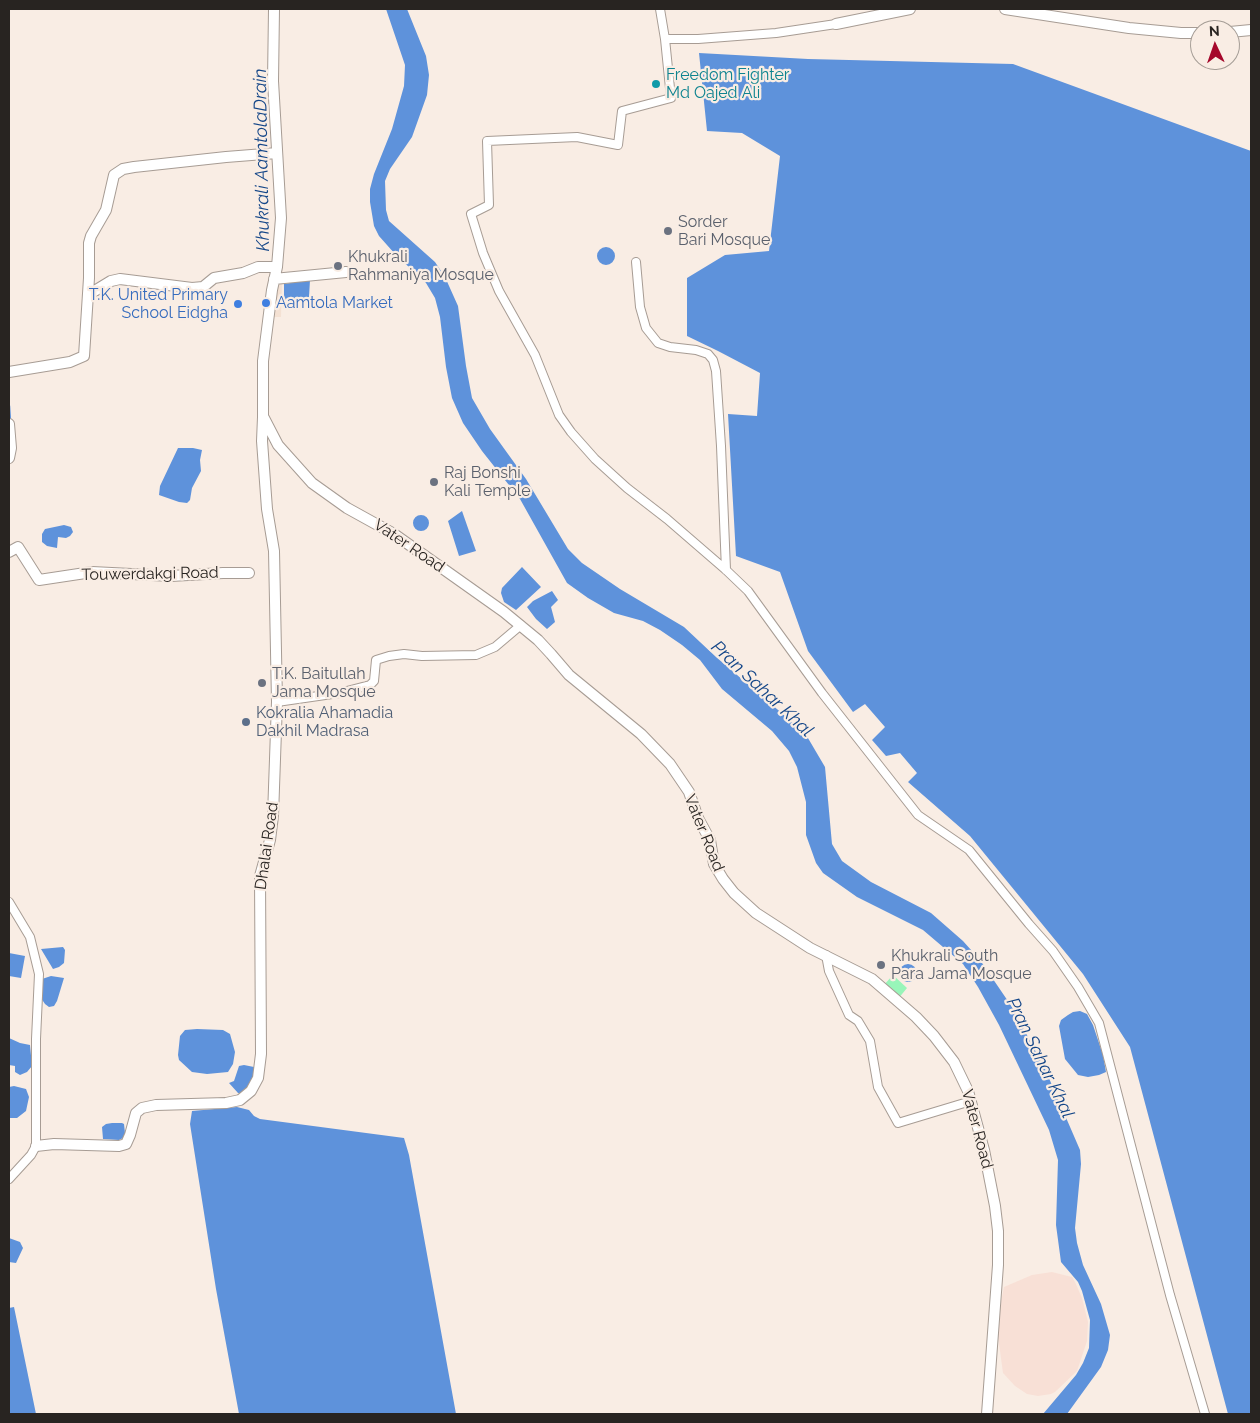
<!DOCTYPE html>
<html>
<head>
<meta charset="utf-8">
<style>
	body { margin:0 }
	#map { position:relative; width:1260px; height:1423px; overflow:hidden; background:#f9ede4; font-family:Raleway,sans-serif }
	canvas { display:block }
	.frame { position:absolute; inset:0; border:10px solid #282421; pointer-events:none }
	.north { position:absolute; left:1190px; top:20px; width:50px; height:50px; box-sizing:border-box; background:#f9ede4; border:1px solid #a59d96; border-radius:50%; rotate:357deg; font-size:14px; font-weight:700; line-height:20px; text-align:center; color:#282421 }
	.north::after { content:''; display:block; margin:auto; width:18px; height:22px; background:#a5082b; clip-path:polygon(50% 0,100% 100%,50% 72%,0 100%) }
</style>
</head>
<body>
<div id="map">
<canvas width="1260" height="1423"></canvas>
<div class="frame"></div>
<div class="north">N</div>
</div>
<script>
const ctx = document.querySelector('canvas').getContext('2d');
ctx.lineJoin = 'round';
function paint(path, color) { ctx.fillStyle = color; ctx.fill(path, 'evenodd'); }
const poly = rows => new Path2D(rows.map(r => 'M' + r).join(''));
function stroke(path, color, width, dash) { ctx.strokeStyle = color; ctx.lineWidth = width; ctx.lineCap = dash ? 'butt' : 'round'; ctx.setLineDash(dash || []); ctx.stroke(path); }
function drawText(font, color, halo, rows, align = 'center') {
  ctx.font = font + ' Raleway,sans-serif'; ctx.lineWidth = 4.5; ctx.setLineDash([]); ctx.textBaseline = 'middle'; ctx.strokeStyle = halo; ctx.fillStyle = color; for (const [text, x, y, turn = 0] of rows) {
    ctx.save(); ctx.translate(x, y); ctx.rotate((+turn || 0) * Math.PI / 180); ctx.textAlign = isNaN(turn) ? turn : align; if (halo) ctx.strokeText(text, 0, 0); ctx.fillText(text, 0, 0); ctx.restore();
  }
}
paint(poly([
	[282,282,281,317,269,317,274,283]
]), '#f4e1d3');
paint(poly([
	[1052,1272,1072,1277,1075,1282,1082,1298,1088,1322,1087,1341,1077,1371,1055,1392,1051,1394,1038,1396,1027,1394,1015,1386,1003,1373,998,1336,999,1312,1004,1287,1032,1275]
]), '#f8e0d6');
paint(poly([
	[893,975,907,988,898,999,883,986]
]), '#98f5b9');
paint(poly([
	[386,9,407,9,426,56,429,75,427,95,412,137,390,169,385,181,386,210,389,221,435,262,445,277,458,306,466,366,472,398,490,429,526,479,568,549,582,563,620,589,684,627,716,657,805,733,825,767,832,844,842,861,871,882,931,913,963,941,980,960,1012,1007,1045,1069,1080,1150,1081,1164,1075,1228,1077,1243,1083,1265,1101,1304,1110,1335,1108,1350,1101,1367,1067,1414,1043,1414,1076,1375,1083,1363,1089,1348,1090,1320,1082,1291,1078,1282,1061,1262,1056,1225,1058,1160,1049,1130,999,1025,978,987,963,964,923,930,857,897,823,873,816,863,806,835,806,802,797,767,789,751,772,731,722,689,700,660,682,645,660,630,643,621,614,613,588,598,567,583,520,499,482,451,463,423,452,398,446,367,440,317,435,298,426,283,395,254,379,236,374,226,370,202,370,189,374,174,392,129,404,86,405,65],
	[699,53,808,59,1013,64,1251,151,1251,1414,1228,1414,1130,1047,1083,974,970,836,908,782,917,773,900,753,886,756,872,740,885,727,865,704,853,712,808,651,780,572,736,556,728,414,757,416,760,373,718,351,687,336,687,278,725,255,769,251,780,156,742,133,707,131],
	'597 256a9 9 0 1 1 18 0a9 9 0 1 1-18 0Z',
	[310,280,309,297,284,308,284,284],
	[178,448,193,448,202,450,200,460,201,471,192,488,190,500,187,503,179,502,159,495,160,486],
	[462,511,476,551,459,556,448,521],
	'413 523a8 8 0 1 1 16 0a8 8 0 1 1-16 0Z',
	[64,525,71,527,73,532,70,536,66,538,58,537,57,548,47,546,42,542,42,534,45,529],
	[522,567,541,587,516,610,504,602,501,593,502,588],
	[552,591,558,600,551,607,555,622,547,629,536,619,527,607,533,601],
	[63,947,65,950,64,963,59,967,53,969,41,949],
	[9,953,25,956,21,978,9,976],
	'899 973a9 9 0 1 1 18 0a9 9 0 1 1-18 0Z',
	[51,976,64,978,57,1001,54,1006,49,1007,45,1004,41,998,42,979],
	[1080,1011,1087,1014,1093,1025,1103,1055,1106,1072,1099,1075,1088,1077,1078,1075,1065,1059,1059,1026,1061,1020,1068,1015,1073,1012],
	[197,1029,223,1030,230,1034,235,1052,233,1064,228,1072,207,1074,192,1072,179,1060,178,1055,180,1036,185,1030],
	[9,1038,20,1043,30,1045,32,1066,27,1072,20,1075,15,1072,15,1066,9,1065],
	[244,1065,254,1067,255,1070,251,1086,242,1093,238,1093,229,1083,234,1081,239,1066],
	[14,1086,26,1089,29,1097,26,1111,17,1118,9,1118,9,1087],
	[237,1107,249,1110,254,1116,260,1119,404,1138,409,1155,456,1414,239,1414,216,1289,190,1124,192,1111],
	[112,1123,122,1123,124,1124,125,1133,123,1138,119,1140,103,1139,102,1127,106,1124],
	[9,1238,20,1242,23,1248,16,1263,9,1262],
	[14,1307,36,1414,9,1414,9,1308]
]), '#5e92db');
stroke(poly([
	[9,406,10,421]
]), '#5e92db', 2.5);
const street = poly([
	[660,9,665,39,698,39,776,33,836,24],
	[665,39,671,98,622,111,618,145,577,137,487,141,489,205,471,214,483,253,499,291,535,355,559,415,571,432,595,459,627,488,667,519,726,570,748,591,822,693,918,815,969,850,1029,924,1053,951,1078,987,1099,1023,1170,1295,1205,1414],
	[636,262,640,307,646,328,658,343,670,347,696,350,708,354,713,360,716,371,721,446,726,570],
	[277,702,339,693,370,685,374,681,376,660,389,656,404,654,422,656,476,655,495,647,521,625],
	[9,902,30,937,39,974,36,1039,36,1146,31,1155,9,1179],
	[826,955,829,971,849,1015,858,1021,870,1041,878,1087,898,1123,971,1101]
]);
const secondary = poly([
	[1005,9,1129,28,1181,33,1200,33],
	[836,24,910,9],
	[1230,32,1251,30],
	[274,279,346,272],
	[88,295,111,281,120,279,192,288,203,287,214,278,243,273,258,267,277,267],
	[9,372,70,362,84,356,89,278,89,243,91,236,106,210,114,175,123,169,134,167,226,157,277,153],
	[264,418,278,445,312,483,347,508,394,534,504,612,538,640,551,654,569,675,641,734,670,764,689,792,698,818,710,840,714,864,723,879,734,893,756,913,810,948,872,979,916,1017,934,1036,954,1062,968,1091,984,1150,995,1206,998,1231,998,1265,987,1414],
	[9,424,11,448,9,458],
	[9,552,18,547,39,580,92,572,171,576,223,573,249,573],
	[36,1146,54,1144,119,1146,126,1144,130,1135,136,1113,142,1108,156,1105,226,1103,240,1100,251,1091,258,1078,261,1054,260,876,270,840,273,816,277,702,274,551,267,509,262,441,263,417,263,361,272,290,277,267,281,218,273,81,274,9]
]);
stroke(street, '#a79c94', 10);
stroke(secondary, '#a79c94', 12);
stroke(street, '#fff', 8);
stroke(secondary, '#fff', 10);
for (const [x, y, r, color] of [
	[656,84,5,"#0f9aa8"],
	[668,231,5,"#6b7280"],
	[338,266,5,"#6b7280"],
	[266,303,5,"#3f7fe0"],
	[238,304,5,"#3f7fe0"],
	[434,482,5,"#6b7280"],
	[262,683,5,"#6b7280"],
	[246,722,5,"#5c6f8a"],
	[881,965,5,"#6b7280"]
]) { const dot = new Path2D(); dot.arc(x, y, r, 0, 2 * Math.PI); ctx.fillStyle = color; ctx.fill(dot); stroke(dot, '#f9ede4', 2); }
drawText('16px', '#0d838f', '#f9ede4', [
	["Freedom Fighter",666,75],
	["Md Oajed Ali",666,93]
], 'left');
drawText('16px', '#5b616d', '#f9ede4', [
	["Sorder",678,222],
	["Bari Mosque",678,240],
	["Khukrali",348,257],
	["Rahmaniya Mosque",348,275],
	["Raj Bonshi",444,473],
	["Kali Temple",444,491],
	["T.K. Baitullah",272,674],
	["Jama Mosque",272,692],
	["Khukrali South",891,956],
	["Para Jama Mosque",891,974]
], 'left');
drawText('16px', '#366cbe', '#f9ede4', [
	["T.K. United Primary",228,295],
	["School Eidgha",228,313],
	["Aamtola Market",276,303,"left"]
], 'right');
drawText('16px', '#282421', '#f9ede4', [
	["Vater Road",409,546,34],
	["Touwerdakgi Road",150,574,-1],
	["Vater Road",704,833,68],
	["Dhalai Road",267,846,-82],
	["Vater Road",977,1129,75]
]);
drawText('16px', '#4e5e75', '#f9ede4', [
	["Kokralia Ahamadia",256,713],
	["Dakhil Madrasa",256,731]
], 'left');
drawText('italic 18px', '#144688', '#f9ede4', [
	["Khukrali AamtolaDrain",262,160,-91],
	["Pran Sahar Khal",762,689,43],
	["Pran Sahar Khal",1040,1058,64]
]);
</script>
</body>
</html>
